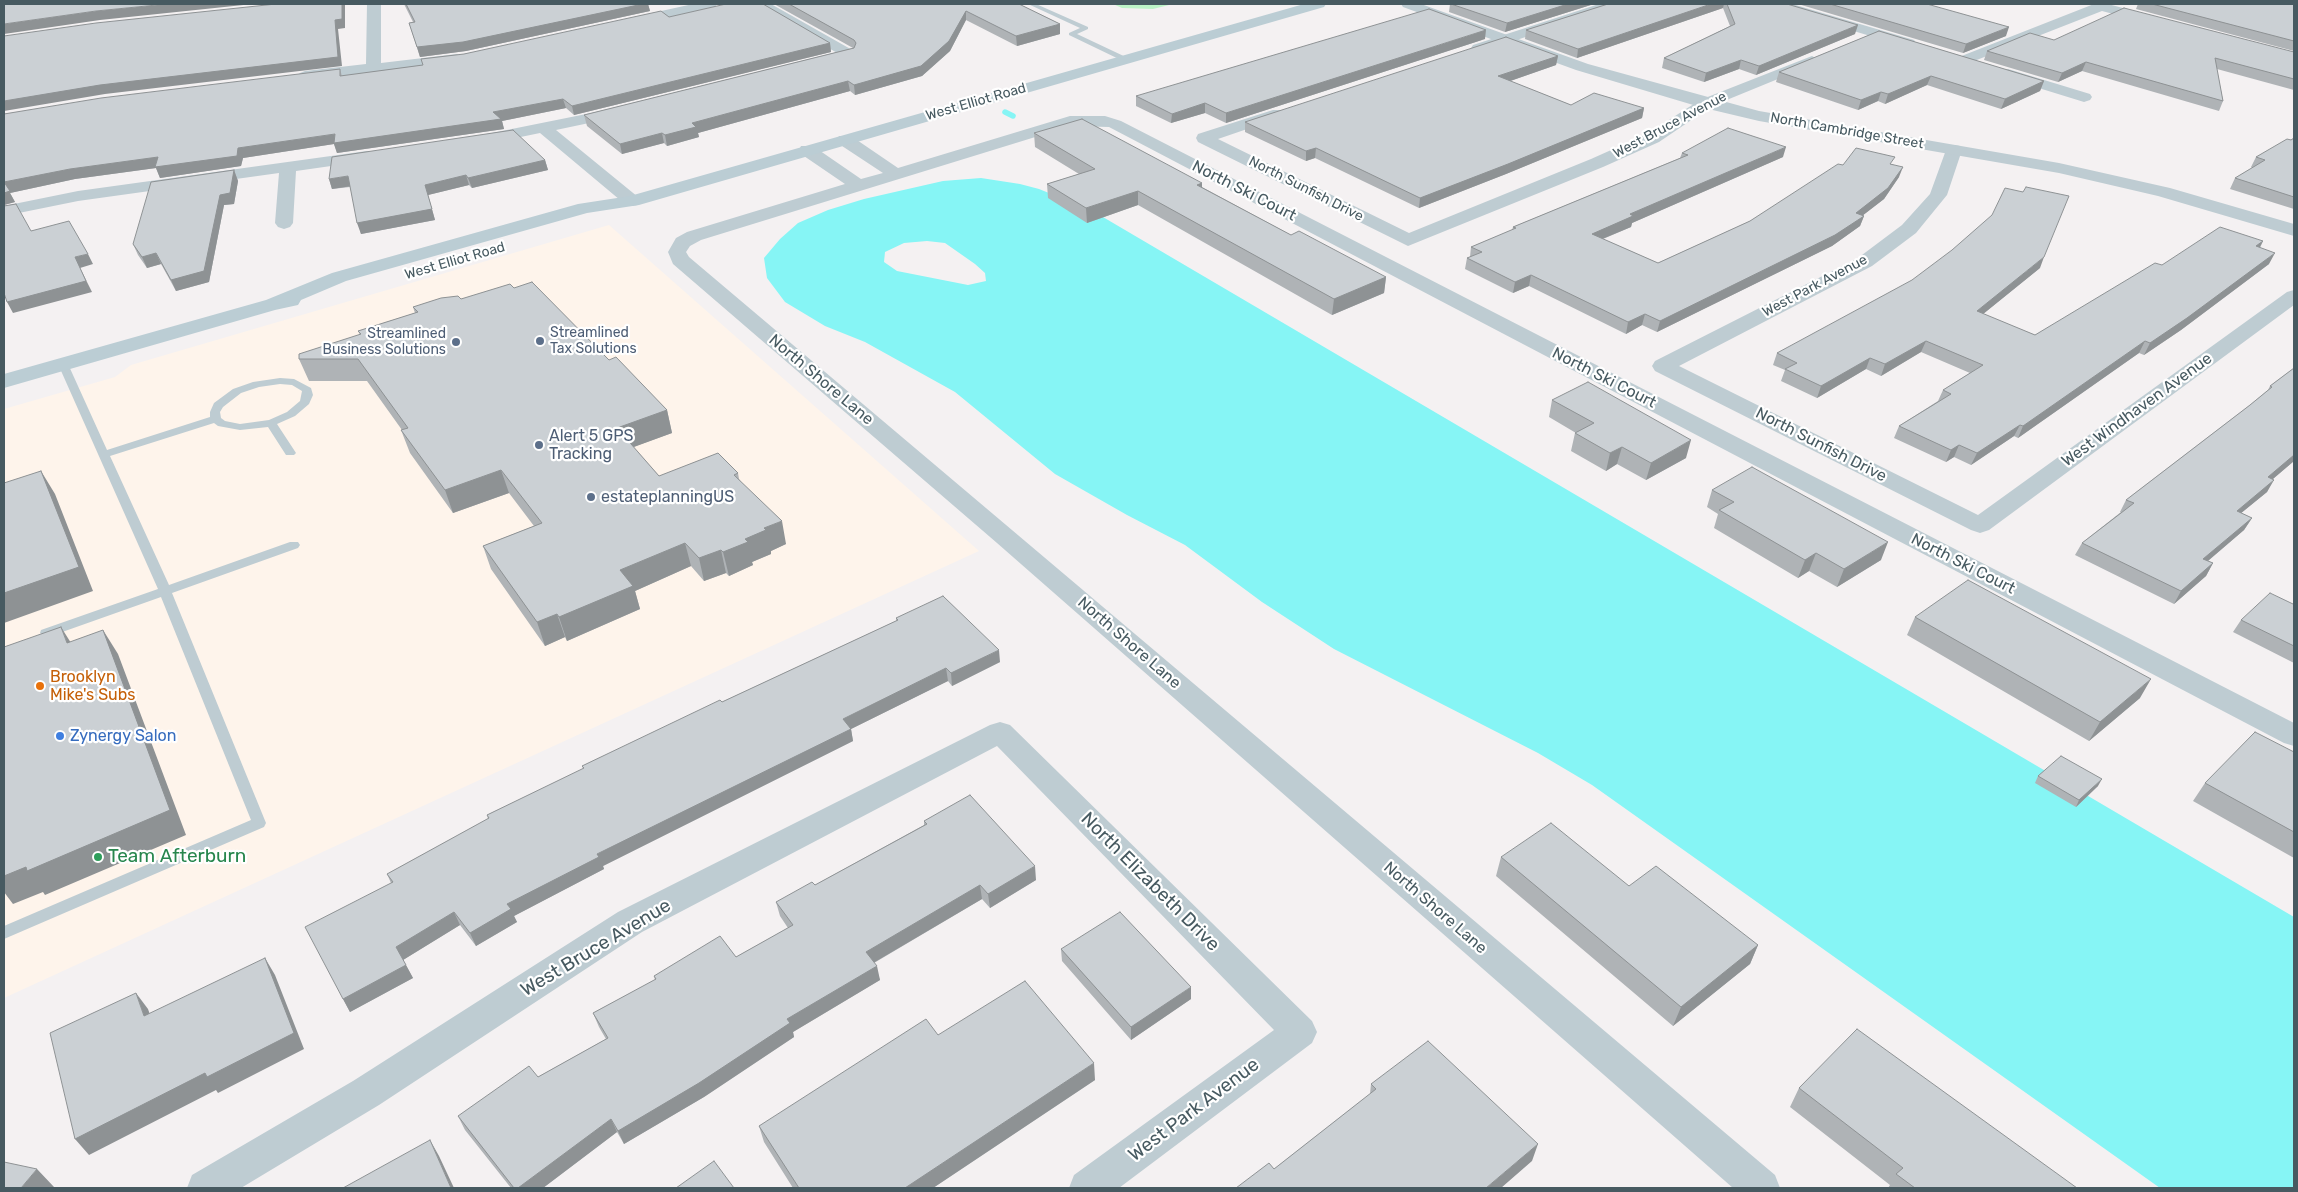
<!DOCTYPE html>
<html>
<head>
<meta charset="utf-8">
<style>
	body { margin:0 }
	#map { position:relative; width:2298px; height:1192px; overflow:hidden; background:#f4f1f2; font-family:Rubik,sans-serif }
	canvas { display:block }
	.frame { position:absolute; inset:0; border:5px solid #475a61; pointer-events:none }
</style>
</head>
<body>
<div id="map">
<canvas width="2298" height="1192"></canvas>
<div class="frame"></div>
</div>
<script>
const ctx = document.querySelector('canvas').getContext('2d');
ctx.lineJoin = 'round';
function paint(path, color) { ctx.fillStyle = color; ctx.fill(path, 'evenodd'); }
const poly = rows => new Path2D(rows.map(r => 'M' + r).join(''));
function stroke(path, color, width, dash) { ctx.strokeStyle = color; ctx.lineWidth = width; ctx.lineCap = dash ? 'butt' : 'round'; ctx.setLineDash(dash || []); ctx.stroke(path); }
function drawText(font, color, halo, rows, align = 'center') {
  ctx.font = font + ' Rubik,sans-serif'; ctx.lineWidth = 4.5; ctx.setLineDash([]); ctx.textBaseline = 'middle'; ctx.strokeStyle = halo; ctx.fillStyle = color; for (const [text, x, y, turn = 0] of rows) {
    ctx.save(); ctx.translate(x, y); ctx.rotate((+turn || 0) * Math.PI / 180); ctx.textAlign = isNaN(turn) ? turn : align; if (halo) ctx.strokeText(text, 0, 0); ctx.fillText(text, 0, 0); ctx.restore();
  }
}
paint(poly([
	[609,225,979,551,4,998,4,409,115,377,131,365]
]), '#fef4eb');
paint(poly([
	[1113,4,1173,4,1153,9,1122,8]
]), '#bdf4c7');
paint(poly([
	[981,178,1020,184,1039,189,1091,210,2294,917,2294,1188,2160,1188,1592,785,1538,753,1334,649,1262,602,1185,545,1127,515,1055,474,955,392,865,342,825,326,785,302,767,278,764,258,780,239,798,223,828,210,864,199,943,181],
	[927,241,945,243,975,264,985,273,986,281,968,285,897,271,884,262,885,252,904,243]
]), '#86f5f5');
stroke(poly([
	[1005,112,1013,116]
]), '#86f5f5', 5.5);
paint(poly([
	[1028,4,1036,4,1088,27,1088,29,1077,34,1130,59,1123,61,1069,35,1069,33,1080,28,1028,4],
	[63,361,68,364,107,450,210,417,210,412,214,403,233,389,253,382,280,378,294,379,311,388,313,395,309,404,295,416,277,424,296,453,294,455,286,455,268,427,240,430,218,426,214,423,110,456,169,585,290,542,298,542,300,545,298,548,172,593,266,823,264,827,4,939,4,926,251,820,161,597,51,636,46,637,40,633,41,630,158,589,58,364,63,361],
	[280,384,292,385,302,391,300,401,287,412,269,420,240,424,225,421,221,418,220,412,223,407,241,393,259,387,280,384]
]), '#beccd2');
paint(poly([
	[367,4,381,4,381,63,457,54,464,58,457,62,305,81,300,79,297,76,300,73,305,71,366,64,367,4],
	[693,4,717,4,715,7,630,26,623,22,625,19,693,4],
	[754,4,771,4,854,51,856,54,849,58,844,57,754,4],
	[1599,4,1619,4,1617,7,1483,51,1478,52,1471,48,1473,45,1599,4],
	[1771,4,1792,4,1914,40,1916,43,1914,46,1904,46,1773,7,1771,4],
	[2094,4,2108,4,2156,17,2158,20,2151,24,2102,11,1969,63,1964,64,1957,60,1959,57,2094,4],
	[1812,56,1819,60,1817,63,1712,106,1659,142,1603,167,1408,246,1198,142,1196,138,1198,134,1273,110,1285,110,1287,113,1285,116,1218,139,1409,233,1591,159,1647,134,1700,100,1812,56],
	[2008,69,2090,94,2092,97,2090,100,2084,102,2003,77,2000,74,2003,71,2008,69],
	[621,107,627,109,629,112,627,115,556,130,638,197,641,201,638,205,632,206,626,205,540,133,482,145,476,144,474,140,476,136,482,135,621,107],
	[1070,116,1105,116,1121,121,2294,723,2294,746,2284,743,1109,127,1071,126,701,240,690,246,686,252,689,257,1775,1175,1780,1188,1733,1188,997,543,673,264,668,252,676,238,687,232,845,184,801,154,799,150,801,146,813,146,861,179,883,173,839,144,837,140,839,136,851,136,898,168,1070,116],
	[1954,145,1960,146,1962,150,1947,195,1916,233,1872,266,1679,366,1978,515,2287,292,2294,290,2294,305,1989,530,1980,533,1971,530,1655,371,1652,366,1655,361,1858,258,1902,225,1930,194,1946,150,1948,146,1954,145],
	[367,151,373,152,375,156,373,160,296,171,293,223,290,227,284,229,278,227,275,223,279,173,78,201,4,216,4,206,78,191,367,151],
	[1000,722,1010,725,1312,1021,1317,1032,1312,1043,1119,1188,1069,1188,1074,1175,1274,1030,997,746,642,932,379,1105,241,1188,187,1188,192,1175,353,1081,618,912,990,725,1000,722]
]), '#beccd2');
paint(poly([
	[1401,4,1421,4,1588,64,1759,111,2059,163,2170,188,2294,224,2294,236,2158,196,2059,173,1759,121,1700,107,1576,70,1403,7,1401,4]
]), '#beccd2');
paint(poly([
	[1304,4,1326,4,1324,7,639,205,587,213,346,281,301,300,298,305,275,310,4,388,4,374,266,300,332,273,578,204,630,196,1304,4]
]), '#bbcdd4');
paint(poly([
	[404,4,648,4,650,11,466,51,420,57,409,23,413,22],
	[774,4,1019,4,1060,24,1060,34,1017,46,966,20,950,51,922,76,855,95,850,91,698,133,699,137,667,146,664,143,622,154,587,126,584,115,853,48],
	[1450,4,1594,4,1505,32,1449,12],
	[1608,4,1787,4,1855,34,1756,75,1739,69,1704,82,1662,68,1664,58,1730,26,1723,8,1577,58,1525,39,1526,30],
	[1798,4,1927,4,2006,36,1963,53],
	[2138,4,2294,4,2294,51,2136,9],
	[669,17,830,43,831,52,574,115,566,108,502,121,504,129,337,153,334,144,243,158,241,166,160,178,156,168,75,179,10,193,15,202,4,205,4,114,340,69,342,76,423,65,464,54],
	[1879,31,2044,81,2040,91,2001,109,1927,85,1885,104,1878,101,1858,110,1776,82,1779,72],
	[1485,39,1226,123,1205,113,1171,123,1136,106,1136,96],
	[2054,40,2294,52,2294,90,2217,69,2223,101,2219,111,2082,71,2058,82,1984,60,1987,51],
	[1558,56,1556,65,1510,81,1571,105,1644,108,1642,118,1506,174,1419,208,1315,158,1306,161,1245,132,1245,122],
	[1034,133,1202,183,1202,187,1291,235,1386,277,1384,293,1332,315,1138,205,1087,223,1048,198,1047,184,1079,174,1035,147],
	[2294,138,2294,209,2230,189,2235,178,2252,168,2251,167,2256,157],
	[1682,153,1783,157,1632,223,1631,227,1603,239,1658,263,1750,221,1843,165,1893,164,1899,177,1884,199,1863,215,1864,216,1860,226,1832,246,1657,332,1642,325,1626,334,1529,286,1513,293,1465,269,1467,258,1470,257,1471,247,1512,230,1513,227,1680,158],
	[545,160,548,170,472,188,469,185,428,195,435,220,361,234,350,187,332,189,329,179],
	[234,170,238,181,234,204,224,205,209,282,176,291,161,264,147,268,138,255,133,244],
	[2263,241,2260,248,2269,264,2181,330,2144,355,2139,353,2018,438,2014,436,1971,465,1954,457,1946,462,1894,438,1899,426,1938,401,1943,390,1970,373,1921,352,1881,376,1866,369,1817,398,1781,381,1785,370,1773,365,1777,353,2040,268,1983,314,2035,335,2162,265],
	[514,288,609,360,667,410,672,433,633,447,659,476,738,473,739,479,786,544,771,551,771,554,752,562,753,565,729,576,726,573,704,581,691,566,635,591,640,609,567,641,565,637,545,646,491,569,483,546,534,526,509,493,453,513,410,453,401,430,402,430,367,381,309,381,299,359,360,335,358,331,415,313,413,307,461,299],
	[2294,368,2294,461,2273,479,2267,492,2241,513,2252,518,2244,530,2208,561,2213,563,2206,576,2174,604,2075,555,2082,543,2121,512,2120,512,2126,500,2250,405,2268,390,2270,386],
	[1552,400,1686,458,1646,480,1617,464,1606,471,1571,451,1575,433,1576,433,1549,417],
	[1712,490,1881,560,1837,587,1809,571,1798,578,1714,528,1718,514,1707,507],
	[2294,603,2294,663,2233,632,2241,620,2293,604],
	[1915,617,2140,698,2089,741,1907,635],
	[896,618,1000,662,952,686,948,681,851,729,853,741,603,866,604,869,514,916,517,922,476,946,460,925,403,960,413,978,350,1012,343,999,391,883,387,874,488,819,487,815,583,769,582,766,722,702,896,621],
	[2294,752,2294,858,2193,801,2205,783],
	[2038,776,2098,786,2076,807,2035,783],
	[924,821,1036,880,990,908,982,899,874,963,880,980,793,1032,794,1037,704,1097,624,1144,617,1132,543,1188,511,1188,465,1130,458,1116,538,1077,606,1039,599,1027,593,1013,655,980,654,976,736,957,788,928,780,916,776,902,815,885,924,825],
	[1501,857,1629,886,1758,945,1750,964,1673,1026,1496,876],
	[1061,949,1191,999,1131,1040,1062,961],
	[938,1035,1095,1080,933,1188,793,1188,764,1142,759,1126],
	[1371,1084,1532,1161,1274,1169,1370,1094],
	[1799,1088,2077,1188,1888,1188,1890,1185,1790,1107]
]), '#afb3b6');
paint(poly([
	[167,4,253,4,100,20,4,34,4,24,96,11],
	[342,4,345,4,345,28,338,29,342,66,105,94,4,111,4,101,335,20],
	[643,4,648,4,650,11,466,51,420,57,417,47],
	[1568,4,1594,4,1505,32,1507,23],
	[1711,4,1724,4,1723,8,1577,58,1578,49],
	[966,11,966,20,950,51,922,76,855,95,854,85],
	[1060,24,1060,34,1017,46,1016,36],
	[1858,25,1855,34,1756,75,1759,66],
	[2009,27,2006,36,1963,53,1966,44],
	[1486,30,1485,39,1226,123,1226,113],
	[830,43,831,52,574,115,572,106],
	[1558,56,1556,65,1496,86,1498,76],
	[1741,60,1739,69,1704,82,1706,73],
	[2086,62,2082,71,2058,82,2062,73],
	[1931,76,1927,85,1885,104,1888,94],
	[848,81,850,91,698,133,699,137,667,146,665,135,692,123],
	[2044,81,2040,91,2001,109,2005,99],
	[1881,92,1878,101,1858,110,1861,100],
	[563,99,566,108,502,121,504,129,337,153,334,144,243,158,241,166,160,178,156,168,75,179,10,193,15,202,4,205,4,182,70,169,158,157,238,148,493,112],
	[1205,103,1205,113,1171,123,1172,114],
	[1644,108,1642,118,1506,174,1419,208,1420,198],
	[662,133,664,143,622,154,620,144],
	[1786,147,1783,157,1632,223,1631,227,1590,244,1592,234,1630,214],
	[1316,148,1315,158,1306,161,1306,151],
	[545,160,548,170,472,188,468,178],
	[1903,167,1899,177,1884,199,1853,223,1864,216,1860,226,1832,246,1657,332,1660,321,1856,213],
	[234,170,238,181,234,204,224,205,209,282,176,291,171,280],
	[466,175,469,185,428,195,435,220,361,234,357,223,425,185],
	[348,176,352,186,332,189,329,179],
	[1202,183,1202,197,1197,185],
	[1138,191,1138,205,1087,223,1086,208],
	[2263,241,2257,252,2256,246],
	[156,253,161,264,147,268,142,257],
	[2275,253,2269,264,2181,330,2144,355,2150,343],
	[88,254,93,264,80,268,92,292,13,313,7,302,75,257],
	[2044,257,2040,268,1972,323,1977,311],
	[1531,275,1529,286,1513,293,1515,282],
	[1386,277,1384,293,1332,315,1334,299],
	[1645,314,1642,325,1626,334,1628,322],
	[1926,341,1921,352,1881,376,1885,364],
	[2145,341,2139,353,2018,438,2023,426],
	[1870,358,1866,369,1817,398,1821,386],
	[667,410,672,433,623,451,617,428],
	[2020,425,2014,436,1971,465,1977,453],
	[1691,440,1686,458,1646,480,1651,463],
	[1959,445,1954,457,1946,462,1951,450],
	[1622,447,1617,464,1606,471,1610,453],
	[2294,455,2294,461,2261,489,2268,477],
	[501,470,509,493,453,513,445,490],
	[41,471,55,494,93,591,4,623,4,593],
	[2274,480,2267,492,2229,523,2237,511],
	[2252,518,2244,530,2196,571,2203,559],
	[782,521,786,544,771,551,771,554,752,562,753,565,729,576,723,552,764,528],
	[1888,542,1881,560,1837,587,1844,569],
	[685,543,691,566,635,591,640,609,567,641,559,617,620,570],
	[721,550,726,573,704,581,699,558],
	[1816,553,1809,571,1798,578,1805,560],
	[2213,563,2206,576,2174,604,2181,591],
	[557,614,565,637,545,646,537,622],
	[61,627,76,651,67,643],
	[103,630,118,654,186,835,45,895,43,892,13,904,4,892,4,876],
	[999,650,1000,662,952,686,951,673],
	[946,668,948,681,851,729,853,741,603,866,604,869,514,916,517,922,476,946,470,933,507,904,843,719],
	[2151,679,2140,698,2089,741,2100,722],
	[2102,779,2098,786,2076,807,2079,800],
	[1035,866,1036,880,990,908,988,894],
	[980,885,982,899,868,966,866,952],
	[454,912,460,925,403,960,396,947],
	[1758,945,1750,964,1673,1026,1681,1007],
	[265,958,275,975,304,1049,218,1093,216,1090,89,1155,75,1139],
	[406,965,413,978,350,1012,343,999],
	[877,966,880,980,793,1032,794,1037,704,1097,624,1144,618,1131,787,1019],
	[1191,987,1191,999,1131,1040,1131,1027],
	[136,993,148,1009,156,1032,144,1016],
	[1094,1063,1095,1080,933,1188,905,1188],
	[611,1119,617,1132,543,1188,518,1188],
	[430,1140,439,1156,454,1188,451,1188],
	[1538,1144,1532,1161,1501,1188,1486,1188],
	[37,1169,54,1187,53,1188,21,1188]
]), '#8e9294');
const building = poly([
	[4,4,167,4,96,11,4,24,4,4],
	[276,4,342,4,342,19,335,20,338,57,100,85,4,101,4,36,96,23,276,4],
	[406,4,643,4,463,42,417,47,409,23,415,22,406,4],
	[726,4,763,4,830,43,572,106,563,99,493,112,501,119,334,143,335,134,238,148,237,156,155,167,158,157,70,169,4,182,10,191,4,193,4,114,101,98,340,69,340,76,423,65,421,59,464,54,661,11,669,17,726,4],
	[789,4,1019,4,1060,24,1016,36,966,11,949,41,921,66,854,85,848,81,692,123,696,127,665,135,662,133,620,144,584,115,854,48,856,43,854,40,789,4],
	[1451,4,1568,4,1507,23,1451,4],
	[1608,4,1711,4,1578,49,1526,30,1608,4],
	[1727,4,1787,4,1858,25,1759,66,1741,60,1706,73,1664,58,1735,24,1727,4],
	[1830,4,1927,4,2009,27,1966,44,1830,4],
	[2152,4,2294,4,2294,41,2152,4],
	[2124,8,2294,52,2294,79,2215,58,2223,101,2086,62,2062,73,1987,51,2030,33,2054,40,2124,8],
	[1429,9,1486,30,1226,113,1205,103,1172,114,1136,96,1429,9],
	[1879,31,2044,81,2005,99,1931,76,1888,94,1881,92,1861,100,1779,72,1879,31],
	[1506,37,1558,56,1498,76,1571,105,1594,93,1644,108,1508,164,1420,198,1316,148,1306,151,1245,122,1506,37],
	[1082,119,1202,183,1197,185,1291,235,1299,231,1386,277,1334,299,1138,191,1086,208,1047,184,1095,169,1034,133,1082,119],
	[1728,128,1786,147,1630,214,1633,216,1592,234,1658,263,1750,221,1838,164,1843,165,1856,148,1895,157,1890,164,1903,167,1888,188,1856,213,1864,216,1835,235,1660,321,1645,314,1628,322,1531,275,1515,282,1467,258,1482,252,1471,247,1516,228,1513,227,1688,155,1682,153,1728,128],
	[513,130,545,160,468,178,466,175,425,185,432,209,357,223,348,176,329,179,332,157,513,130],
	[2294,138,2294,197,2235,178,2265,160,2256,157,2287,139,2291,140,2294,138],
	[234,170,230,193,220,195,204,271,171,280,156,253,142,257,133,244,151,182,234,170],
	[2026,187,2069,196,2044,257,1977,311,2035,335,2155,263,2162,265,2220,227,2263,241,2256,246,2275,253,2187,318,2150,343,2145,341,2023,426,2020,425,1977,453,1959,445,1951,450,1899,426,1951,394,1943,390,1983,365,1926,341,1885,364,1870,358,1821,386,1785,369,1797,363,1777,353,1912,280,1952,250,1992,215,2005,188,2023,192,2026,187],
	[16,204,31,231,69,221,88,254,75,257,86,281,7,302,4,293,4,206,16,204],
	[532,282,609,360,616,357,667,410,617,428,659,476,718,453,738,473,734,475,782,521,764,528,766,530,745,539,748,542,723,552,721,550,699,558,685,543,620,570,633,586,559,617,557,614,537,622,483,546,542,523,501,470,445,490,401,430,408,428,358,359,299,359,299,354,361,334,358,331,418,312,413,307,441,298,458,296,461,299,510,284,514,288,532,282],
	[2294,368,2294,455,2268,477,2274,480,2237,511,2252,518,2203,559,2213,563,2181,591,2082,543,2134,503,2126,500,2250,405,2272,387,2270,386,2294,368],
	[1588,382,1691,440,1651,463,1622,447,1610,453,1575,433,1594,423,1552,400,1588,382],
	[1752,467,1888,542,1844,569,1816,553,1805,560,1719,510,1734,502,1712,490,1752,467],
	[41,471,79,567,4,593,4,483,41,471],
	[1968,580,2151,679,2100,722,1915,617,1968,580],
	[2270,593,2293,604,2294,603,2294,646,2241,620,2270,593],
	[943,596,999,650,951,673,946,668,843,719,851,729,597,854,599,857,507,904,511,909,470,933,454,912,396,947,406,965,343,999,305,927,393,882,387,874,489,818,487,815,584,768,582,766,720,700,722,702,898,620,896,618,943,596],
	[61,627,67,643,103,630,170,810,27,871,26,867,4,876,4,647,61,627],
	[2255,732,2294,752,2294,832,2205,783,2255,732],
	[2061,756,2102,779,2079,800,2038,776,2061,756],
	[970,795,1035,866,988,894,980,885,866,952,877,966,787,1019,790,1023,699,1083,618,1131,611,1119,518,1188,514,1188,458,1116,529,1066,538,1077,608,1038,593,1013,656,979,654,976,720,936,736,957,793,925,776,902,812,882,815,885,927,824,924,821,970,795],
	[1551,823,1629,886,1656,866,1758,945,1681,1007,1501,857,1551,823],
	[1120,912,1191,987,1131,1027,1061,949,1120,912],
	[265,958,294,1033,207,1077,205,1073,75,1139,50,1033,136,993,144,1016,265,958],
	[1025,981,1094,1063,905,1188,799,1188,759,1126,926,1019,938,1035,1025,981],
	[1857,1029,2077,1188,1915,1188,1896,1174,1903,1168,1799,1088,1857,1029],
	[1428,1041,1538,1144,1486,1188,1236,1188,1269,1163,1274,1169,1376,1089,1371,1084,1428,1041],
	[430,1140,451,1188,343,1188,430,1140],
	[714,1161,734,1188,676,1188,714,1161],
	[4,1162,37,1169,21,1188,4,1188,4,1162]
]);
paint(building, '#cbd0d4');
stroke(building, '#8e9294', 1);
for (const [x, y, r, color] of [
	[540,341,5,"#5c6f8a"],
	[456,342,5,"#5c6f8a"],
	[539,445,5,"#5c6f8a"],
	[591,497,5,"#5c6f8a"],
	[40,686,5,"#e8710a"],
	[60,736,5,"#3f7fe0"],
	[98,857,5,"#2e9e5b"]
]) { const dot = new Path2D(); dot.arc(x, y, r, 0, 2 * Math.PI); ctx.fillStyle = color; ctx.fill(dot); stroke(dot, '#fff', 2); }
drawText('14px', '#475a61', '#fff', [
	["West Elliot Road",976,102,-16],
	["West Bruce Avenue",1670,125,-28],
	["North Cambridge Street",1847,131,10],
	["North Sunfish Drive",1306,189,27],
	["West Elliot Road",455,261,-16],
	["West Park Avenue",1815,286,-28]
]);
drawText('14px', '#4e5e75', '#fff', [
	["Streamlined",550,333],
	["Tax Solutions",550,349],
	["Streamlined",446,334,"right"],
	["Business Solutions",446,350,"right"]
], 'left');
drawText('16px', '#475a61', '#fff', [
	["North Ski Court",1244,191,27],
	["North Ski Court",1604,378,27],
	["North Shore Lane",821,380,40],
	["West Windhaven Avenue",2137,410,-36],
	["North Sunfish Drive",1821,445,27],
	["North Ski Court",1963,564,27],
	["North Shore Lane",1129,643,41],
	["North Shore Lane",1435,908,41]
]);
drawText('16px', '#4e5e75', '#fff', [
	["Alert 5 GPS",549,436],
	["Tracking",549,454],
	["estateplanningUS",601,497]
], 'left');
drawText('16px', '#c56008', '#fff', [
	["Brooklyn",50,677],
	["Mike's Subs",50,695]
], 'left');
drawText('16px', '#366cbe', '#fff', [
	["Zynergy Salon",70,736]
], 'left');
drawText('19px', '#27864d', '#fff', [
	["Team Afterburn",108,857]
], 'left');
drawText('19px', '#475a61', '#fff', [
	["North Elizabeth Drive",1150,882,45],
	["West Bruce Avenue",596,948,-31],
	["West Park Avenue",1194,1110,-37]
]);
</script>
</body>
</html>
